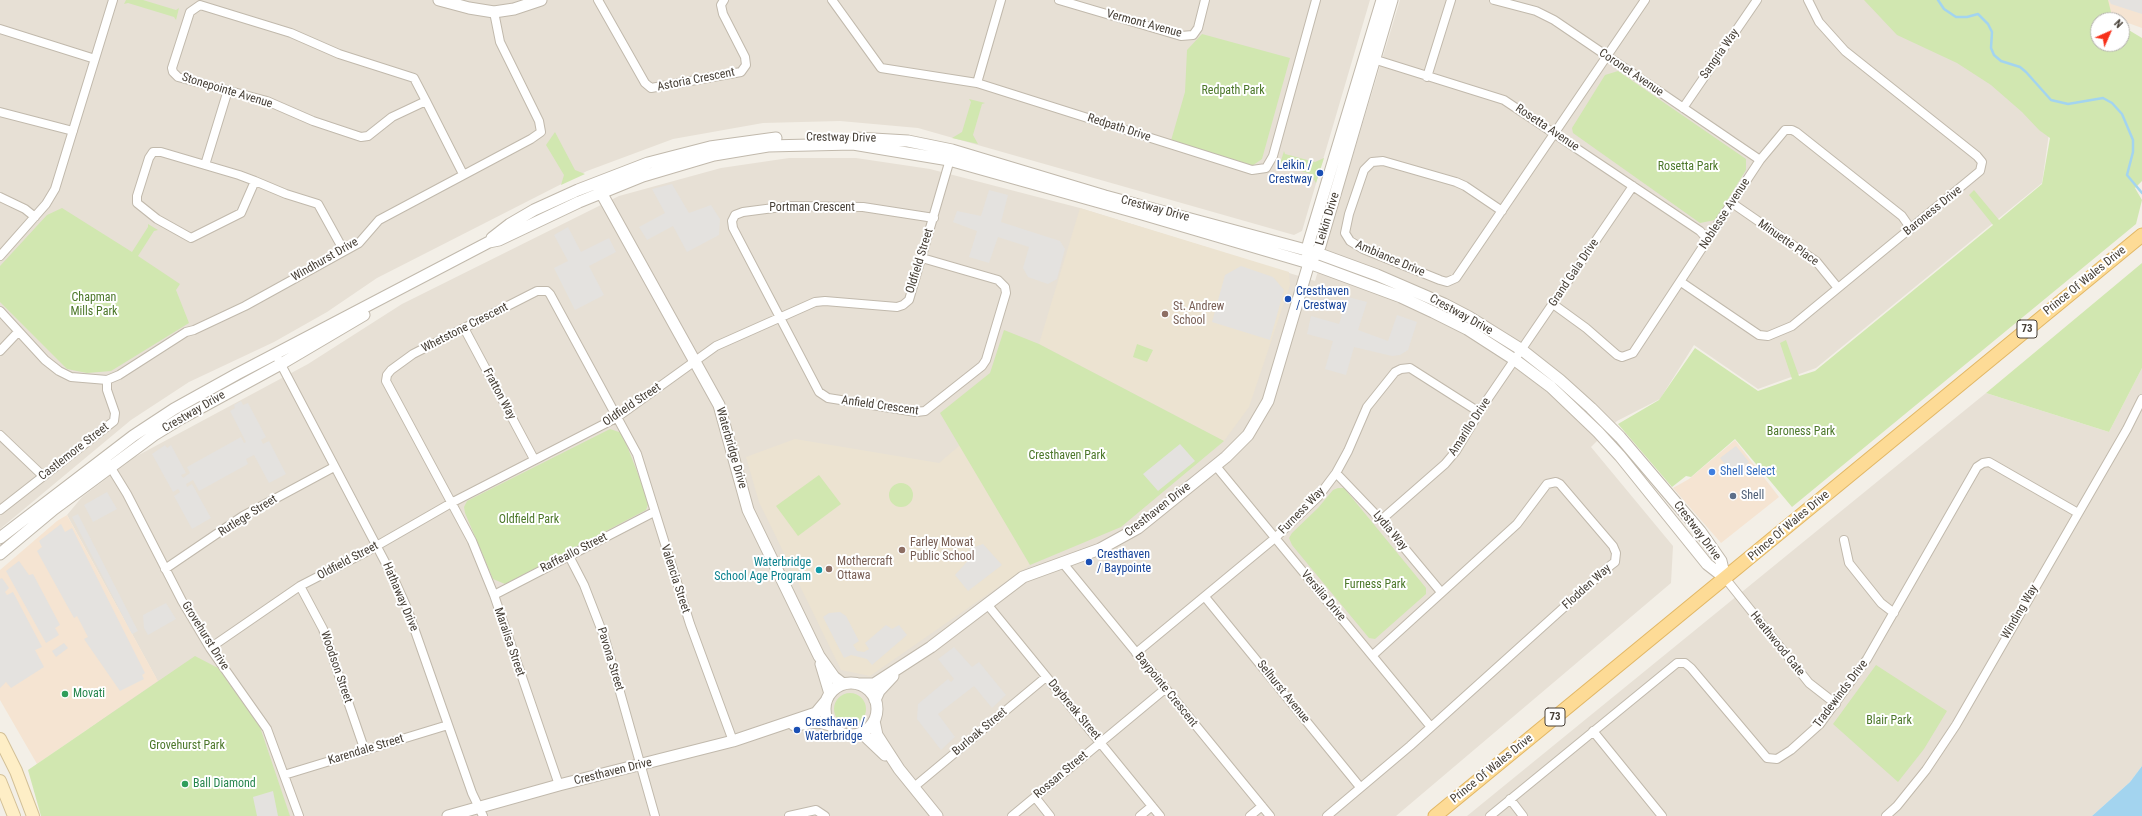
<!DOCTYPE html>
<html>
<head>
<meta charset="utf-8">
<style>
	body { margin:0 }
	#map { position:relative; width:2142px; height:816px; overflow:hidden; background:#f3efe7; font-family:"Roboto Condensed",sans-serif }
	canvas { display:block }
	.north { position:absolute; left:2090px; top:12px; width:40px; height:40px; box-sizing:border-box; background:#fff; border:1px solid #b5b2af; border-radius:50%; rotate:45deg; font-size:11px; font-weight:700; line-height:16px; text-align:center; color:#463f36 }
	.north::after { content:''; display:block; margin:auto; width:14px; height:18px; background:#f73019; clip-path:polygon(50% 0,100% 100%,50% 72%,0 100%) }
</style>
</head>
<body>
<div id="map">
<canvas width="2142" height="816"></canvas>
<div class="north">N</div>
</div>
<script>
const ctx = document.querySelector('canvas').getContext('2d');
ctx.lineJoin = 'round';
function paint(path, color) { ctx.fillStyle = color; ctx.fill(path, 'evenodd'); }
const poly = rows => new Path2D(rows.map(r => 'M' + r).join(''));
function stroke(path, color, width, dash) { ctx.strokeStyle = color; ctx.lineWidth = width; ctx.lineCap = dash ? 'butt' : 'round'; ctx.setLineDash(dash || []); ctx.stroke(path); }
function drawText(font, color, halo, rows, align = 'center') {
  ctx.font = font + ' "Roboto Condensed",sans-serif'; ctx.lineWidth = 4; ctx.setLineDash([]); ctx.textBaseline = 'middle'; ctx.strokeStyle = halo; ctx.fillStyle = color; for (const [text, x, y, turn = 0] of rows) {
    ctx.save(); ctx.translate(x, y); ctx.rotate((+turn || 0) * Math.PI / 180); ctx.textAlign = isNaN(turn) ? turn : align; if (halo) ctx.strokeText(text, 0, 0); ctx.fillText(text, 0, 0); ctx.restore();
  }
}
paint(poly([
	[0,0,1370,0,1302,231,1294,235,918,128,840,121,763,123,673,139,587,171,377,278,327,312,274,342,189,382,131,420,0,529],
	[1400,0,1875,0,2051,119,2042,183,1816,368,1758,389,1694,345,1660,399,1617,421,1591,447,1673,546,1671,583,1396,816,50,816,41,765,156,678,67,515,82,497,135,457,308,364,402,304,619,196,721,168,789,158,856,158,930,169,1080,208,1315,281],
	[2142,368,2142,766,2130,782,2092,816,1467,816,1986,393,2109,432]
]), '#e7e0d5');
paint(poly([
	[2098,0,2142,0,2142,28,2120,20],
	[1735,440,1779,497,1721,543,1673,488,1689,479],
	[67,515,158,681,37,764,0,700,0,570,57,521]
]), '#f5e4d2');
paint(poly([
	[1080,208,1289,272,1290,285,1249,407,1224,441,1039,344],
	[795,439,939,463,960,445,1030,565,870,676,841,670,759,502,746,457]
]), '#ece3d1');
paint(poly([
	[126,0,143,0,176,10,179,8,176,20,174,17,128,3,124,4],
	[1864,0,2108,0,2113,20,2098,20,2098,44,2122,44,2122,26,2142,38,2142,181,2135,188,2142,200,2136,224,1792,507,1735,439,1691,477,1686,476,1672,487,1618,424,1659,400,1695,348,1758,391,1792,379,1780,343,1786,340,1799,376,1815,371,1993,225,1969,195,1974,190,1999,220,2042,184,2050,138,2039,130,2022,112,1991,85,1957,63,1897,35],
	[1202,34,1290,58,1262,159,1249,168,1170,144,1185,92,1187,50],
	[1618,71,1746,159,1746,170,1715,220,1700,223,1573,133,1572,128,1605,75],
	[969,99,985,103,982,104,973,135,978,144,952,138,962,132,971,102],
	[555,132,575,170,585,174,561,185,564,175,546,145],
	[1284,151,1285,154,1315,162,1324,158,1316,183,1311,174,1282,165,1279,167],
	[62,208,132,252,148,227,148,224,158,230,154,231,138,256,180,284,176,290,189,323,111,371,87,373,67,369,0,302,0,266,47,215],
	[2142,263,2142,368,2109,432,1986,393],
	[1004,330,1039,344,1224,441,1121,527,1030,565,940,413,990,373],
	[1137,344,1153,350,1147,362,1133,357],
	[264,368,144,436,155,425,256,370],
	[610,429,622,433,649,502,646,510,505,584,493,579,465,513,464,507,467,501],
	[819,475,841,504,798,536,776,506],
	'889 495a12 12 0 1 1 24 0a12 12 0 1 1-24 0Z',
	[1338,488,1344,488,1426,588,1426,594,1375,639,1369,638,1292,545,1289,538,1292,533,1318,508,1333,490],
	[195,656,218,668,260,727,290,816,41,816,28,770],
	[1876,665,1947,711,1924,749,1898,782,1833,724],
	'834 709a16 16 0 1 1 32 0a16 16 0 1 1-32 0Z'
]), '#d1e7b0');
paint(poly([
	[2109,0,2142,0,2142,14,2111,4],
	[672,184,689,213,711,205,720,219,719,235,687,252,673,226,647,240,639,227,665,213,652,189],
	[989,190,1008,195,1001,222,1060,241,1065,249,1057,279,1048,284,1028,277,1023,268,1029,247,998,237,989,263,969,257,977,231,953,222,957,211,981,216],
	[568,227,581,252,609,238,616,252,589,266,604,295,575,310,554,268,568,261,554,235],
	[1241,266,1273,277,1284,290,1270,340,1212,322,1225,275],
	[1348,297,1367,302,1358,330,1388,341,1397,315,1417,322,1408,350,1400,355,1392,356,1354,347,1346,375,1325,369,1333,341,1307,334,1311,316,1339,324],
	[241,401,243,405,248,403,266,437,261,440,263,444,269,441,286,474,269,483,254,455,246,459,248,464,199,491,193,480,186,484,187,487,192,484,211,518,192,529,174,496,180,492,178,489,173,492,152,454,165,445,167,448,171,445,186,473,181,475,183,478,190,473,187,467,241,437,244,443,246,442,230,411,235,408,234,405],
	[1180,444,1195,461,1158,491,1143,474],
	[1736,446,1749,462,1734,475,1720,458],
	[107,492,117,509,93,522,84,505],
	[78,514,138,631,132,634,72,517],
	[61,524,65,532,72,528,145,673,142,675,144,679,120,691,84,639,88,637,77,616,74,618,37,551,42,547,39,541],
	[983,544,1002,565,968,591,955,575,973,555,969,549],
	[19,561,29,575,33,574,60,625,55,628,59,635,46,643,6,571],
	[2,578,9,588,5,592,7,595,13,592,42,647,35,650,44,667,11,688,6,682,0,688,0,579],
	[166,603,176,619,148,635,144,628,143,615],
	[840,612,846,616,859,641,853,645,857,651,864,652,869,649,865,643,886,625,892,629,899,625,907,635,872,665,867,659,851,655,844,658,823,617,829,613],
	[64,643,68,648,56,657,52,651],
	[954,647,972,667,979,662,1006,695,992,708,974,686,938,714,955,737,941,750,917,719,918,704,948,679,951,682,954,679,938,659],
	[273,791,278,816,257,816,253,797]
]), '#e4e2df');
paint(poly([
	[2142,766,2142,816,2092,816,2130,782]
]), '#a3d4ef');
stroke(poly([
	[1938,0,1944,9,1956,17,1967,17,1978,14,1988,24,1992,32,1991,48,1994,55,2001,61,2020,67,2026,72,2051,100,2068,104,2103,98,2112,103,2122,114,2133,140,2133,152,2127,175,2142,193]
]), '#a3d4ef', 2.5);
const minor = poly([
	[598,0,645,83,651,88,741,72,746,65,745,57,723,14,721,5,724,0],
	[832,0,881,68,977,83,1252,170,1266,168,1273,156,1316,0],
	[1059,0,1181,36,1193,35,1198,28,1205,0],
	[1494,0,1536,11,1554,20,1760,160],
	[0,29,95,59],
	[1370,58,1504,100,1700,231,1708,240],
	[1427,77,1451,0],
	[977,83,1001,0],
	[426,101,392,117,368,136,361,137,313,121,267,101,178,77,173,72,172,68,190,12,200,5,291,33,339,54,414,78,426,101,463,174],
	[1683,108,1757,0],
	[0,112,73,131],
	[205,165,228,90],
	[255,181,241,213,191,238,157,219,137,203,137,196,149,158,153,152,161,152,239,175,255,181,286,194,318,204,344,251],
	[0,197,25,209,35,217],
	[1732,203,1816,261,1838,288],
	[1502,211,1465,186,1456,182,1383,161,1372,162,1364,170,1349,214,1345,233,1350,241,1363,249,1440,280,1447,282,1456,278,1645,0],
	[0,256,46,204,55,189,113,0],
	[922,258,998,280,1005,287,1006,293,986,360,982,366,925,411,916,412,828,398,819,392,733,228,732,221,735,215,743,212,789,206,863,207,934,218],
	[1681,282,1759,335,1768,336,1792,326,1980,171,1982,162,1977,156,1845,51,1819,22,1808,0],
	[1553,304,1586,328,1617,355,1622,357,1633,353,1760,160,1785,130,1792,130,1796,132,1902,216,1911,229],
	[0,311,45,360,59,371,71,377,107,380,119,375,186,332,194,330,245,306,359,243,379,220,531,139,541,132,539,121,500,42,494,12],
	[464,328,534,459],
	[0,351,18,332],
	[276,355,394,579,407,608,472,793,483,816],
	[0,435,43,476],
	[108,463,127,494,182,601,210,648,267,729,299,816],
	[1215,465,1431,727],
	[1336,473,1381,520,1441,592],
	[0,510,114,421,115,413,107,390,107,380],
	[1381,520,1445,464,1456,451,1485,403,1633,186],
	[1844,540,1849,563,1881,603,1894,613],
	[569,556,584,585,605,639,655,816],
	[1062,562,1270,816],
	[165,569,243,516,334,467],
	[1725,578,1809,683,1836,704],
	[300,586,323,629,365,751],
	[494,595,654,512],
	[1205,597,1360,787],
	[987,604,1160,816],
	[210,648,300,586,366,552,453,502,616,418,716,346,815,302,825,301,897,307,903,305,909,300,951,156],
	[1136,653,1275,538,1318,497,1336,473,1348,451,1367,407,1395,372,1401,369,1410,368,1479,412],
	[1593,731,1662,816],
	[284,775,448,725],
	[559,785,494,595,472,541,386,381,387,375,391,370,413,354,537,291,547,291,550,294,637,454,690,624,733,741],
	[914,787,1046,677],
	[1035,797,1050,816],
	[1510,799,1523,816],
	[789,816,816,810,825,816],
	[1012,816,1165,689],
	[1140,816,1152,806],
	[1250,816,1262,806],
	[1327,816,1410,746,1611,565,1615,562,1616,553,1613,546,1560,484,1556,482,1547,484,1517,524,1373,655],
	[1490,816,1677,663,1685,663,1691,668,1767,758,1777,759,1791,750,1820,724,1867,659,1977,467,1983,463,1989,462,2078,513],
	[1886,816,1897,806,1926,770,1956,725,2127,429,2142,399]
]);
const tertiary = poly([
	[439,0,469,8,494,12,514,9,541,0],
	[856,138,908,141,952,150,1105,196,1317,253,1377,275,1444,304,1469,317,1522,350,1560,380,1591,408,1620,437,1700,531,1721,561,1725,578],
	[598,187,719,405,748,510,819,656,834,677,843,684],
	[492,238,510,224,534,210,578,190,648,163,710,147,776,138],
	[1308,257,1307,250,1309,242,1382,0],
	[0,538,133,436,174,409,237,374,489,242,499,240,579,202,643,176,714,155,768,146,853,144,949,160,1142,214,1309,263,1401,297,1433,312,1467,329,1515,360,1551,387,1598,432,1620,456,1707,564,1725,578],
	[0,554,54,509,154,435,180,419,281,364,364,315],
	[821,664,830,694],
	'825 709a26 26 0 1 1 52 0a26 26 0 1 1-52 0Z',
	[860,684,874,684,931,647,1023,577,1100,549,1138,528,1226,457,1248,435,1268,401,1309,263,1317,253,1320,246,1392,0],
	[875,700,879,691,893,676],
	[874,721,877,735,899,769,937,816],
	[794,725,818,722,830,725],
	[859,734,865,736,885,755],
	[448,816,559,785,733,741,816,713,826,701]
]);
const secondary = poly([
	[0,739,16,771,33,816],
	[0,781,14,816]
]);
const primary = poly([
	[1435,816,2142,235]
]);
stroke(minor, '#c1b9ac', 10);
stroke(tertiary, '#c1b9ac', 13);
stroke(secondary, '#d3c097', 14);
stroke(primary, '#e2b765', 15);
stroke(minor, '#fff', 8);
stroke(tertiary, '#fff', 11);
stroke(secondary, '#feeec6', 12);
stroke(primary, '#fddb96', 13);
for (const [x, y, r, color] of [
	[1320,173,4,"#1a4fb4"],
	[1288,299,4,"#1a4fb4"],
	[1165,314,4,"#8d6e63"],
	[1712,472,4,"#3f7fe0"],
	[1733,496,4,"#5c6f8a"],
	[902,550,4,"#8d6e63"],
	[1089,562,4,"#1a4fb4"],
	[829,569,4,"#8d6e63"],
	[819,570,4,"#0f9aa8"],
	[65,694,4,"#2e9e5b"],
	[797,730,4,"#1a4fb4"],
	[185,784,4,"#2e9e5b"]
]) { const dot = new Path2D(); dot.arc(x, y, r, 0, 2 * Math.PI); ctx.fillStyle = color; ctx.fill(dot); stroke(dot, '#fff', 1.5); }
for (const [x, y, w] of [
	[2027,329,20],
	[1555,717,20]
]) { const box = new Path2D(); box.roundRect(x - w / 2, y - 9, w, 18, 3); ctx.fillStyle = '#fff'; ctx.fill(box); stroke(box, '#463f36', 1); }
drawText('bold 11px', '#463f36', null, [
	["73",2027,329],
	["73",1555,717]
]);
drawText('12px', '#463f36', '#fff', [
	["Vermont Avenue",1144,24,15],
	["Sangria Way",1720,54,-55],
	["Coronet Avenue",1631,73,34],
	["Astoria Crescent",696,80,-11],
	["Stonepointe Avenue",227,91,17],
	["Redpath Drive",1119,128,18],
	["Rosetta Avenue",1547,128,34],
	["Crestway Drive",841,138,1],
	["Portman Crescent",812,208],
	["Crestway Drive",1155,209,15],
	["Baroness Drive",1933,211,-39],
	["Noblesse Avenue",1725,214,-57],
	["Leikin Drive",1328,219,-73],
	["Minuette Place",1788,243,35],
	["Ambiance Drive",1390,259,23],
	["Windhurst Drive",325,260,-30],
	["Oldfield Street",920,261,-73],
	["Grand Gala Drive",1574,273,-56],
	["Prince Of Wales Drive",2085,281,-39],
	["Crestway Drive",1461,315,29],
	["Whetstone Crescent",465,328,-27],
	["Fratton Way",499,394,62],
	["Oldfield Street",632,405,-34],
	["Anfield Crescent",880,406,8],
	["Crestway Drive",194,412,-30],
	["Amarillo Drive",1470,427,-57],
	["Waterbridge Drive",731,448,74],
	["Castlemore Street",74,452,-38],
	["Cresthaven Drive",1158,510,-38],
	["Furness Way",1302,511,-46],
	["Rutlege Street",248,516,-32],
	["Prince Of Wales Drive",1789,526,-40],
	["Lydia Way",1390,531,50],
	["Crestway Drive",1697,531,53],
	["Raffeallo Street",574,553,-27],
	["Oldfield Street",348,561,-28],
	["Valencia Street",675,579,72],
	["Flodden Way",1587,587,-42],
	["Versilia Drive",1323,596,50],
	["Hathaway Drive",400,597,67],
	["Winding Way",2020,612,-60],
	["Grovehurst Drive",205,636,58],
	["Maralisa Street",509,642,71],
	["Heathwood Gate",1777,644,51],
	["Pavona Street",610,659,73],
	["Woodson Street",336,667,71],
	["Baypointe Crescent",1166,690,51],
	["Selhurst Avenue",1283,692,51],
	["Tradewinds Drive",1841,694,-53],
	["Daybreak Street",1074,710,50],
	["Burloak Street",980,732,-40],
	["Karendale Street",366,750,-17],
	["Prince Of Wales Drive",1492,769,-39],
	["Cresthaven Drive",613,772,-14],
	["Rossan Street",1061,775,-40]
]);
drawText('12px', '#4b7729', '#fff', [
	["Redpath Park",1233,91],
	["Rosetta Park",1688,167],
	["Chapman",94,298],
	["Mills Park",94,312],
	["Baroness Park",1801,432],
	["Cresthaven Park",1067,456],
	["Oldfield Park",529,520],
	["Furness Park",1375,585],
	["Blair Park",1889,721],
	["Grovehurst Park",187,746]
]);
drawText('12px', '#164399', '#fff', [
	["Leikin /",1312,166,"right"],
	["Crestway",1312,180,"right"],
	["Cresthaven",1296,292],
	["/ Crestway",1296,306],
	["Cresthaven",1097,555],
	["/ Baypointe",1097,569],
	["Cresthaven /",805,723],
	["Waterbridge",805,737]
], 'left');
drawText('12px', '#785e54', '#fff', [
	["St. Andrew",1173,307],
	["School",1173,321],
	["Farley Mowat",910,543],
	["Public School",910,557],
	["Mothercraft",837,562],
	["Ottawa",837,576]
], 'left');
drawText('12px', '#366cbe', '#fff', [
	["Shell Select",1720,472]
], 'left');
drawText('12px', '#4e5e75', '#fff', [
	["Shell",1741,496]
], 'left');
drawText('12px', '#0d838f', '#fff', [
	["Waterbridge",811,563],
	["School Age Program",811,577]
], 'right');
drawText('12px', '#27864d', '#fff', [
	["Movati",73,694],
	["Ball Diamond",193,784]
], 'left');
</script>
</body>
</html>
